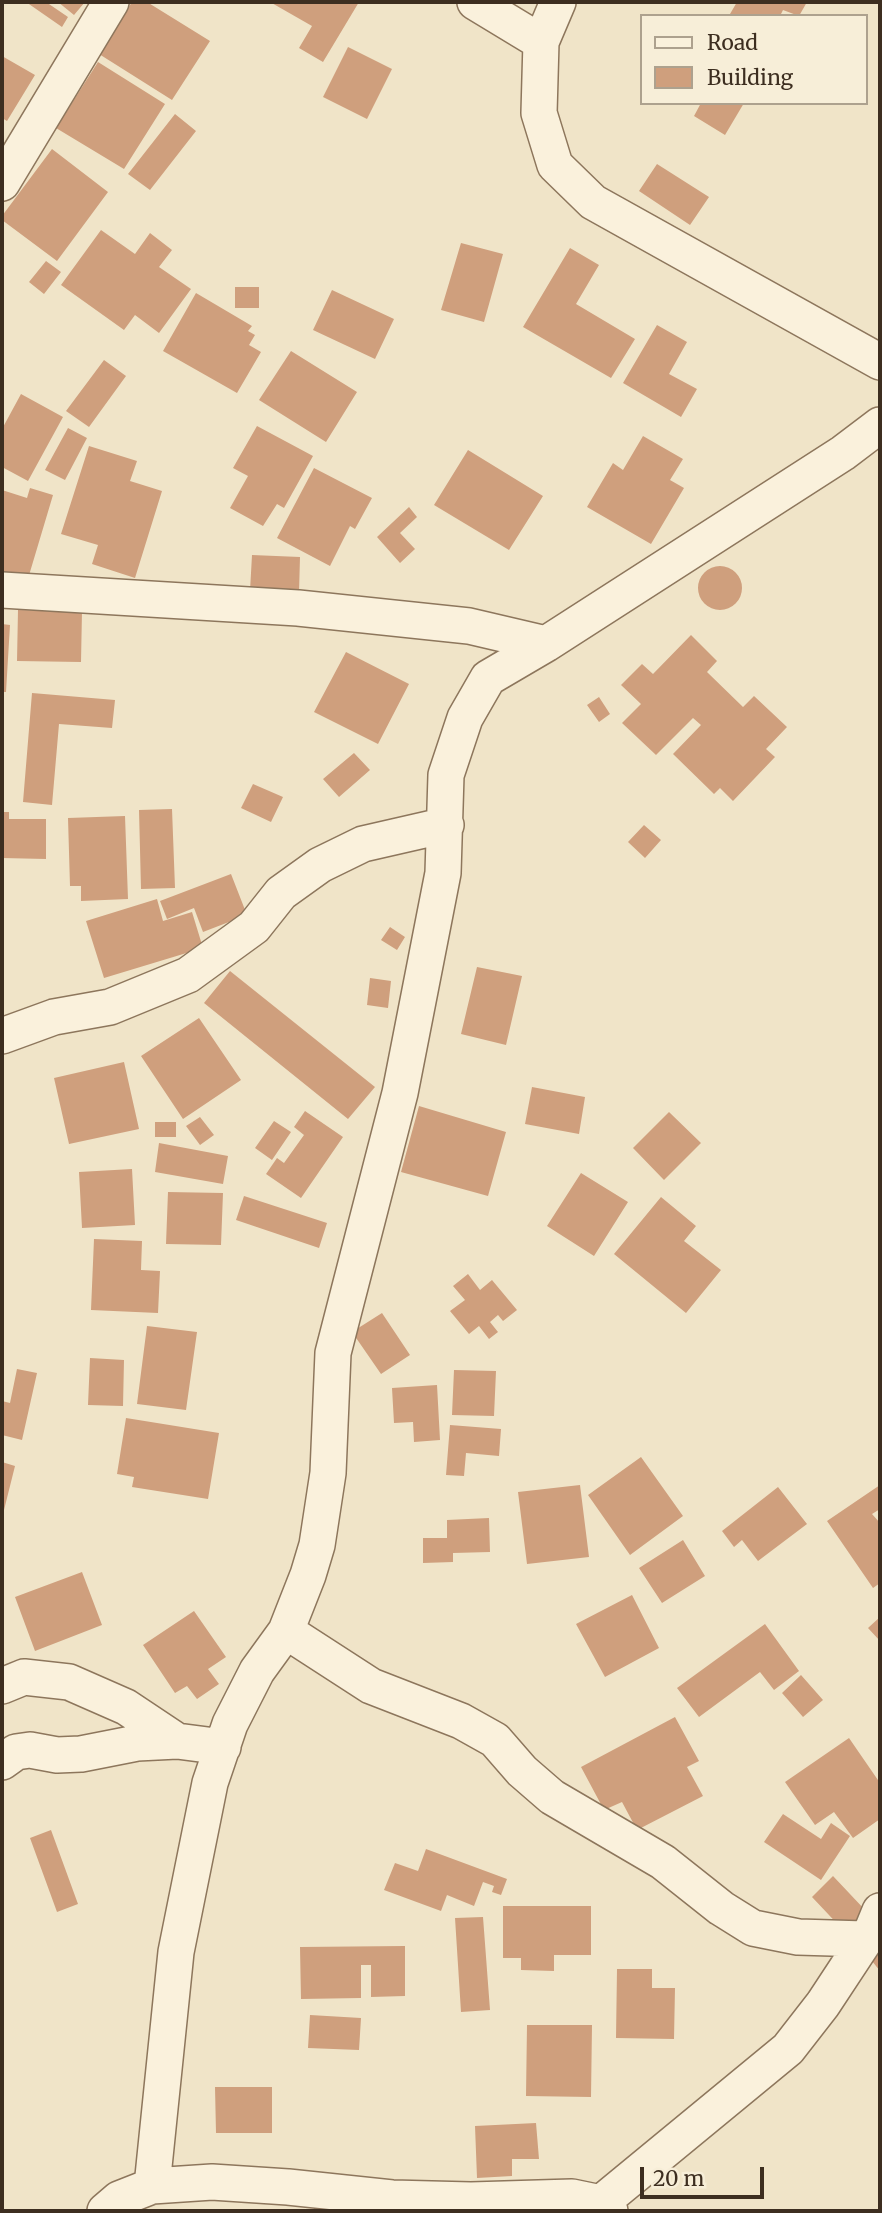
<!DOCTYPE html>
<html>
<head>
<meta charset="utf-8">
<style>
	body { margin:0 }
	#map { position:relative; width:882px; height:2213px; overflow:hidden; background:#f0e4c8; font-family:Merriweather,serif }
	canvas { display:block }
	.frame { position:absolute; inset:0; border:4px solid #3d2e20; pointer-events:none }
	.legend { position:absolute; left:640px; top:14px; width:228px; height:91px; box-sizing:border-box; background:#f7eed8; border:2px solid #ada18e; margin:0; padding:9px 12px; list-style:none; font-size:21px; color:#3d2e20 }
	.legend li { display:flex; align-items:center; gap:14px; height:35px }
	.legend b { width:35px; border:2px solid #ada18e }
	.scale { position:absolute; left:640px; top:2167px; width:124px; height:32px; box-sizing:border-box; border:4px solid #3d2e20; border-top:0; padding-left:9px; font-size:21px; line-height:24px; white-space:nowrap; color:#3d2e20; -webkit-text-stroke:5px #f7eed8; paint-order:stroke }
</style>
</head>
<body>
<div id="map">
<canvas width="882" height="2213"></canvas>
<div class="frame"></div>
<ul class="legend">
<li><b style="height:9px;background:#faf1dc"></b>Road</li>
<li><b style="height:19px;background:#cf9f7d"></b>Building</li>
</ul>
<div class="scale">20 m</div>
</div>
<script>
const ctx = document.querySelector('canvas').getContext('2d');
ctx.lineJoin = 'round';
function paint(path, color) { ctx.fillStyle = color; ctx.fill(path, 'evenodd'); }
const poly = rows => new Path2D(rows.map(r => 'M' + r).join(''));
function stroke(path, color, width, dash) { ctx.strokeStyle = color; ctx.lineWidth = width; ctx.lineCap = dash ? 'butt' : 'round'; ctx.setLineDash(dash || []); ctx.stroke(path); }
paint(poly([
	[26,2,46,2,68,17,62,27],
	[58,2,85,2,74,15],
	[132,2,147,2,210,41,172,100,99,54],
	[270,2,359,2,323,62,299,48,312,26],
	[737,2,807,2,799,16,783,10,780,16,734,16,730,14],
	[348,47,392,69,367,119,323,97],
	[2,56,35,75,7,121,2,118],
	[98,62,165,104,124,169,56,128],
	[701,103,744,103,725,135,694,116],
	[175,114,196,131,150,190,128,174],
	[52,149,108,192,57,261,2,220,2,216],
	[657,164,709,197,690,225,639,191],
	[101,230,135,254,150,233,172,250,159,267,191,289,159,333,135,315,124,330,61,285],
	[461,243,503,254,484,322,441,310],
	[570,248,599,265,576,304,635,339,611,378,523,327],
	[46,261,61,272,44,294,29,282],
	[235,287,259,287,259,308,235,308],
	[332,290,394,319,375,359,313,330],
	[196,293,252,326,248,331,255,335,249,345,261,352,237,393,163,351],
	[657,325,687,342,669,374,697,389,681,417,623,383],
	[291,351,357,392,326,442,259,400],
	[104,360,126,376,89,427,66,411],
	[21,394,63,417,28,481,2,467,2,429],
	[257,426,313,456,284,508,277,504,263,526,230,508,248,476,233,468],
	[68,428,87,438,65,480,45,470],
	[643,436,683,459,670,480,684,488,651,544,587,507,613,463,623,470],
	[89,446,137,461,130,481,162,491,135,578,92,564,98,545,61,534],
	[468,450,543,496,509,550,434,505],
	[314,468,372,498,355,529,350,526,330,566,277,538],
	[30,488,53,495,27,582,2,575,2,490,27,498],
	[409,507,417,517,400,533,415,549,400,563,377,537],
	[252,555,300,557,299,593,250,591],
	'698 588a22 22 0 1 1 44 0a22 22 0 1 1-44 0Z',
	[18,610,82,611,81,662,17,661],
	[2,624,10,625,6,692,2,692],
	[691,635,717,661,707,672,743,707,754,696,787,727,766,749,775,757,733,801,720,788,714,794,673,754,701,725,693,718,656,755,622,723,641,704,621,685,642,664,653,674],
	[346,652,409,684,378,744,314,712],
	[32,693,115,700,112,728,59,724,52,805,23,802],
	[599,697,610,714,599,722,587,705],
	[354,753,370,770,339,797,323,779],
	[253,784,283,797,271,822,241,808],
	[172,809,175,888,141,889,139,810],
	[2,812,9,812,9,819,46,819,46,859,2,858],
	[125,816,128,899,81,901,81,886,70,886,68,818],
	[644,825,661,840,645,858,628,842],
	[231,874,247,915,203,932,194,908,167,919,160,901],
	[157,899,163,921,192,912,203,948,104,978,86,921],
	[390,927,405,937,397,950,381,940],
	[477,967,522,976,506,1045,461,1034],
	[230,971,375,1087,348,1119,204,1003],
	[370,978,391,981,388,1008,367,1005],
	[199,1018,241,1080,183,1119,141,1056],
	[124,1062,139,1129,69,1144,54,1078],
	[532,1087,585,1097,579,1134,525,1124],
	[419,1106,506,1132,488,1196,401,1172],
	[305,1111,343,1137,301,1198,266,1174,277,1158,284,1163,304,1135,294,1127],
	[669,1112,701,1143,664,1180,633,1148],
	[200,1117,214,1135,200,1145,186,1126],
	[274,1121,291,1132,272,1160,255,1148],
	[155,1122,176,1122,176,1137,155,1137],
	[159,1143,228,1156,223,1184,155,1172],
	[132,1169,135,1225,82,1228,79,1172],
	[581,1173,628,1202,594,1256,547,1226],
	[168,1192,223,1193,221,1245,166,1244],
	[244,1196,327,1223,319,1248,236,1220],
	[661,1197,696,1226,684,1241,721,1270,686,1313,614,1254],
	[94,1239,142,1241,141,1270,160,1271,158,1313,91,1310],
	[468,1274,480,1290,492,1280,517,1310,503,1321,498,1315,490,1322,498,1332,489,1339,479,1326,469,1334,450,1311,465,1300,453,1286],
	[382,1313,410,1355,381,1374,352,1332],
	[147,1326,197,1332,186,1410,137,1404],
	[90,1358,124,1360,123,1406,88,1405],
	[17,1369,37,1373,22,1440,2,1435,2,1401,10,1403],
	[454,1370,496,1371,494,1416,452,1415],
	[437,1385,440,1440,414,1442,413,1422,394,1423,392,1388],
	[126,1418,219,1433,208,1499,132,1487,134,1477,117,1474],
	[450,1425,501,1429,499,1456,466,1453,464,1476,446,1475],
	[641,1457,683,1516,630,1555,588,1495],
	[2,1462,15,1466,3,1514,2,1514],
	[580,1485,589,1557,527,1564,518,1492],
	[880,1485,880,1509,872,1514,880,1523,880,1583,873,1588,827,1521],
	[778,1487,807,1524,758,1561,742,1540,734,1547,722,1531],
	[489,1518,490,1552,453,1553,453,1562,423,1563,423,1538,447,1538,447,1520],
	[683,1540,705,1576,662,1603,639,1568],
	[82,1572,102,1625,35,1651,15,1597],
	[632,1595,659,1648,605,1677,576,1624],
	[194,1611,226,1657,208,1669,219,1684,197,1699,187,1686,175,1693,143,1645],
	[880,1617,880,1641,868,1628],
	[765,1624,799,1671,774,1690,760,1672,699,1717,677,1688],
	[801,1675,823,1700,803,1717,782,1693],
	[675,1717,699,1761,687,1767,703,1796,637,1830,622,1802,604,1810,581,1767],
	[849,1738,880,1783,880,1819,853,1838,834,1812,815,1825,785,1782],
	[783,1814,821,1839,831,1823,850,1836,821,1880,764,1842],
	[51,1830,78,1904,57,1912,30,1838],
	[426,1849,507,1879,501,1895,492,1892,494,1886,483,1882,474,1906,447,1895,441,1911,384,1890,395,1863,418,1871],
	[833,1876,866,1911,845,1932,812,1897],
	[503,1906,591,1906,591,1955,554,1955,554,1971,521,1970,521,1958,503,1958],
	[483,1917,490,2010,461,2012,455,1918],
	[405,1946,405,1996,371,1997,371,1965,361,1965,361,1998,301,1999,300,1947],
	[880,1946,880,1971,868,1956],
	[617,1969,652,1969,652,1988,675,1988,674,2039,616,2038],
	[310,2015,361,2018,359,2050,308,2048],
	[527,2025,592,2025,591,2097,526,2096],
	[215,2087,272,2087,272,2133,216,2133],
	[536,2123,539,2159,512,2159,512,2176,477,2178,475,2126]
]), '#cf9f7d');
const street = poly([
	[475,2,541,42],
	[558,2,541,42,539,113,555,165,593,202,880,362],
	[2,183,111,2],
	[2,590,298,608,469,626,546,644],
	[2,1036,54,1017,110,1007,188,975,254,927,281,893,320,865,363,844,446,825],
	[286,1631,371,1686,461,1721,495,1740,522,1771,552,1797,663,1862,721,1908,753,1928,798,1937,865,1939],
	[2,1686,24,1677,69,1682,126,1707,177,1741],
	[2,1762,16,1752,30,1750,57,1755,81,1754,137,1743,177,1741,223,1747],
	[152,2186,176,1952,210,1783,230,1724,257,1671,286,1631,308,1575,317,1545,328,1473,333,1353,400,1093,443,873,446,775,465,718,488,678,546,644,843,453,880,425],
	[601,2203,788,2049,823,2004,873,1928,880,1911],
	[105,2211,119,2199,152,2186,212,2182,288,2187,392,2198,471,2200,572,2197,601,2203,610,2211]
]);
stroke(street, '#8d765c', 38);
stroke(street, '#faf1dc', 35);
</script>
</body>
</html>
